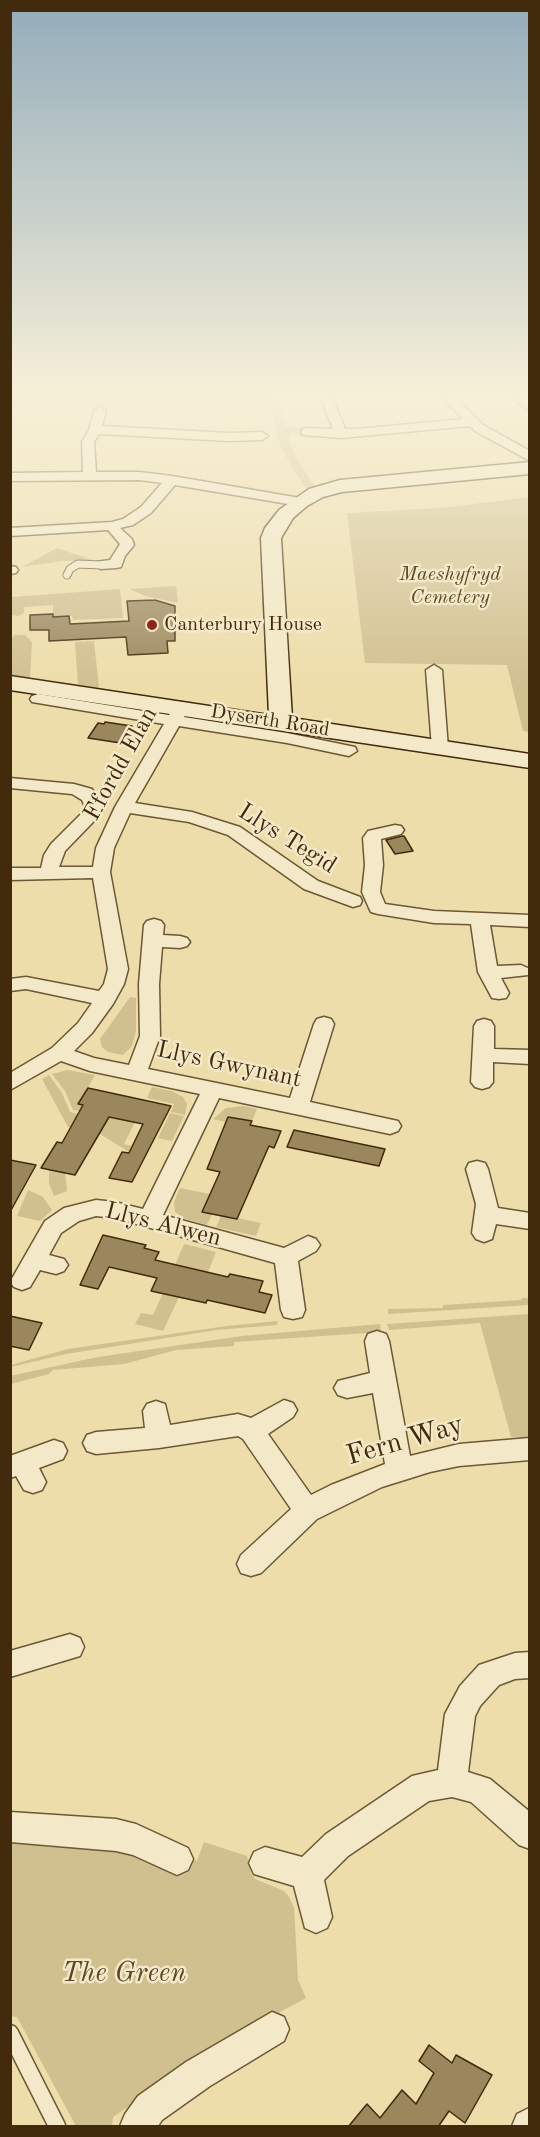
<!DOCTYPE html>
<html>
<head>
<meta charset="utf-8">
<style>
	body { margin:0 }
	#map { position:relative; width:540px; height:2137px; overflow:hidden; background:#edddaa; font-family:"Old Standard TT",serif }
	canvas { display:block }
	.frame { position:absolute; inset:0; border:12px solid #422a0c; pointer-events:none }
</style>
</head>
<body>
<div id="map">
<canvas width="540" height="2137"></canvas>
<div class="frame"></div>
</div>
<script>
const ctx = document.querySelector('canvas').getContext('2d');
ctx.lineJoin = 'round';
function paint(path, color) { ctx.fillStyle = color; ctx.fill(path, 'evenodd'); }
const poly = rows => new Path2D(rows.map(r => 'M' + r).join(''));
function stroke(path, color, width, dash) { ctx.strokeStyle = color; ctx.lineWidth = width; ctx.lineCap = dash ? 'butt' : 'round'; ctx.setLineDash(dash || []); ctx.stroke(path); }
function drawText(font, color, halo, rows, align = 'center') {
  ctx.font = font + ' "Old Standard TT",serif'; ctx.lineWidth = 5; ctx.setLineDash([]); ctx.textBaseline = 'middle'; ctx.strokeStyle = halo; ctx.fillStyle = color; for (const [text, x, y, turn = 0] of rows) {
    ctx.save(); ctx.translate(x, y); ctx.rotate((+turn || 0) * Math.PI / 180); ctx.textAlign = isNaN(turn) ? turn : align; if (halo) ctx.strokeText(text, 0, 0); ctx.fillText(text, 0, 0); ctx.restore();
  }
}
paint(poly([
	[10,391,272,391,280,406,285,426,294,426,306,430,302,436,289,435,292,450,315,487,307,490,293,469,280,445,272,410,11,410],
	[529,497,530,497,529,732,523,731,507,665,365,663,347,513,441,508],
	[57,548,96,561,62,561,22,567],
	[176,586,178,603,145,596,129,589],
	[120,589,123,618,73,620,72,616,53,617,53,605,24,607,24,613,18,616,11,615,11,597],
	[14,635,25,635,32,642,30,678,11,675,11,640],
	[94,641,99,688,78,685,75,642],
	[130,997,136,998,136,1031,132,1046,123,1055,108,1052,102,1047,100,1039],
	[67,1070,95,1075,79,1104,83,1105,80,1111,73,1110,65,1091,52,1074],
	[49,1075,62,1093,70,1112,78,1114,71,1128,68,1127,42,1079],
	[152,1087,172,1091,183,1097,187,1104,185,1115,171,1112,174,1104,147,1098],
	[244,1106,257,1109,252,1121,229,1117,226,1122,213,1119,226,1108],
	[110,1111,135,1122,124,1144,132,1146,129,1152,100,1134],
	[170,1113,184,1116,172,1141,158,1138],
	[49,1169,65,1173,67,1191,54,1196,49,1183],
	[180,1188,210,1194,203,1211,212,1214,207,1225,183,1218,175,1212,174,1202],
	[28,1190,43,1197,52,1210,40,1221,17,1216],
	[221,1216,237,1218,261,1223,256,1236,216,1227],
	[184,1244,216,1252,208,1272,175,1265],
	[166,1294,179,1297,163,1331,135,1324,141,1313,153,1315,162,1295],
	[522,1298,529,1298,529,1305,388,1314,388,1309,443,1308,443,1305,521,1300],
	[529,1314,529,1438,511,1437,480,1323,389,1330,387,1324],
	[278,1321,277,1325,216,1330,123,1345,66,1354,11,1367,11,1365,68,1349,227,1326],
	[380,1324,381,1332,234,1342,234,1346,176,1350,124,1364,53,1370,49,1374,11,1384,10,1376,98,1357,242,1336],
	[10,1834,97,1847,141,1858,183,1857,197,1861,204,1842,247,1856,251,1873,255,1879,282,1890,288,1895,294,1907,298,1980,306,1998,219,2045,113,2117,112,2126,76,2126,17,2017,11,2016]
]), '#d0bf8f');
const building = poly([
	[155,600,175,606,175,641,167,641,168,653,128,655,126,637,49,641,49,630,30,630,30,615,53,614,53,617,69,616,70,624,129,621,127,601,155,600],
	[105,722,132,726,130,729,136,730,127,744,88,738,98,723,104,724,105,722],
	[402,836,404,836,413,851,395,854,386,840,402,836],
	[88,1088,171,1106,132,1182,109,1178,122,1152,129,1153,143,1124,109,1117,75,1175,41,1168,57,1142,62,1143,83,1105,78,1104,88,1088],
	[228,1117,252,1121,250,1125,281,1131,274,1148,269,1146,237,1219,202,1212,220,1172,207,1169,228,1117],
	[294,1130,351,1142,385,1149,379,1166,287,1147,294,1130],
	[10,1160,36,1165,10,1212,10,1160],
	[103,1235,146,1245,144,1248,159,1252,155,1260,228,1277,230,1274,263,1281,259,1292,272,1295,265,1313,207,1300,206,1303,151,1291,157,1278,109,1267,98,1289,80,1285,103,1235],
	[10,1316,42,1323,29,1350,10,1346,10,1316],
	[429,2045,452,2063,456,2055,492,2075,465,2123,449,2111,438,2127,348,2127,367,2104,380,2118,402,2090,416,2104,434,2073,419,2061,429,2045]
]);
paint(building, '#9b875e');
stroke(building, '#422a0c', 1.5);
const laneFar1 = poly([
	[67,575,70,569,78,564,101,565]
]);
const lane = poly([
	[10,2033,57,2126]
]);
const street = poly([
	[318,391,330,391,345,429,357,429,463,419,446,401,432,391,447,391,454,395,483,425,530,451,530,461,475,431,470,426,341,438,303,435,301,432,303,429,307,428,333,429,318,391],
	[514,391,526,391,530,410,517,403,514,391],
	[100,407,106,411,102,426,229,433,262,432,268,436,262,440,229,441,99,434,94,442,96,472,140,472,172,476,300,498,307,502,300,506,175,485,151,513,133,525,120,528,132,539,134,545,125,556,121,567,116,568,101,569,94,565,96,562,110,560,120,544,108,530,10,536,10,528,112,522,123,519,141,507,162,483,140,480,10,481,10,473,83,472,82,442,89,430,94,411,100,407],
	[10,566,16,567,18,570,16,573,10,574,10,566],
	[434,665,442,670,448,748,440,753,432,748,426,670,434,665],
	[38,694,169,715,176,704,182,702,190,707,184,717,287,733,355,747,357,751,349,756,287,743,179,726,135,803,192,812,240,827,318,881,360,897,362,901,360,905,353,907,304,889,228,835,189,822,130,813,114,848,110,872,128,969,124,984,113,1004,92,1033,74,1051,94,1058,129,1065,140,1036,139,984,144,925,147,921,154,919,161,921,164,925,163,935,180,936,187,938,190,942,187,946,180,948,162,947,159,984,160,1036,148,1069,290,1098,314,1024,317,1019,324,1017,331,1019,334,1024,310,1102,398,1121,401,1126,398,1131,390,1134,219,1098,163,1215,284,1248,308,1236,316,1239,320,1245,316,1251,298,1261,305,1310,302,1317,293,1319,284,1317,281,1310,275,1263,115,1218,96,1216,79,1221,61,1233,49,1255,64,1259,68,1265,64,1271,56,1274,40,1270,30,1287,22,1290,14,1287,10,1282,45,1221,64,1208,96,1200,115,1202,143,1209,200,1094,90,1071,61,1061,10,1090,10,1073,52,1048,78,1023,92,1003,26,989,10,991,10,979,26,977,99,991,104,984,108,969,93,878,10,880,10,868,41,868,44,855,51,844,82,813,85,807,82,800,72,794,10,788,10,778,74,784,92,789,103,807,96,819,65,851,59,867,93,867,96,848,115,807,164,724,32,702,30,699,32,696,38,694],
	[395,825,401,826,404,830,401,834,381,839,383,865,380,892,385,904,434,911,530,915,530,927,490,925,497,966,521,965,530,969,528,975,501,978,509,993,506,998,499,999,492,998,478,972,471,924,434,923,378,914,371,912,369,908,362,892,365,865,363,838,368,831,395,825],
	[484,1019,491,1021,494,1026,494,1049,530,1050,530,1064,493,1062,493,1082,489,1087,482,1089,475,1087,471,1082,474,1026,477,1021,484,1019],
	[477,1161,485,1163,488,1169,498,1208,530,1213,530,1229,496,1224,492,1239,484,1242,476,1239,472,1233,476,1204,466,1169,469,1163,477,1161],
	[377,1331,386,1334,389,1341,410,1456,459,1444,530,1438,530,1460,459,1466,430,1472,382,1487,317,1519,261,1573,251,1576,241,1573,237,1564,241,1555,291,1509,243,1439,238,1436,159,1448,96,1454,87,1451,83,1443,87,1435,96,1432,145,1428,143,1411,147,1404,156,1401,165,1404,170,1425,238,1414,251,1418,284,1400,293,1403,297,1410,293,1417,268,1434,311,1495,331,1485,385,1464,373,1393,347,1398,338,1395,334,1388,338,1381,370,1373,365,1341,368,1334,377,1331],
	[54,1440,63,1443,67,1451,63,1459,39,1468,46,1482,42,1490,33,1493,24,1490,16,1476,10,1478,10,1456,54,1440],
	[70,1634,80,1638,84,1647,80,1656,10,1677,10,1651,70,1634],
	[530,1652,530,1678,515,1679,499,1685,480,1706,475,1716,468,1772,490,1779,530,1812,530,1849,519,1845,471,1802,452,1797,429,1801,348,1856,324,1880,332,1917,327,1928,316,1933,305,1928,294,1886,254,1874,249,1863,254,1852,265,1847,302,1857,326,1834,412,1776,438,1770,445,1714,460,1686,479,1665,515,1653,530,1652],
	[10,1812,116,1819,136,1824,188,1848,193,1859,188,1870,177,1875,133,1855,116,1851,10,1842,10,1812],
	[272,2012,284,2017,289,2029,284,2041,210,2086,162,2120,158,2126,120,2126,125,2114,138,2096,186,2062,272,2012],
	[529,2108,530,2126,512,2126,517,2114,529,2108]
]);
const secondary = poly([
	[530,462,530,474,342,492,323,497,307,506,293,518,281,538,292,718,530,754,530,768,10,690,10,676,269,715,261,538,265,528,279,510,309,489,340,480,530,462]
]);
stroke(laneFar1, '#6d5734', 9);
stroke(lane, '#6d5734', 19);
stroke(street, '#6d5734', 3);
stroke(secondary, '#422a0c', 3);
stroke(laneFar1, '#f3e9c8', 7);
stroke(lane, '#f3e9c8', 16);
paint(street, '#f3e9c8');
paint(secondary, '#f3e9c8');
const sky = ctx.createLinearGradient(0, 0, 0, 690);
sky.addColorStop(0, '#93acba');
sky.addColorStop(0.57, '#f7f0d9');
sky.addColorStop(1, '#f7f0d900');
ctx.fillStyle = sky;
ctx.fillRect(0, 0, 540, 690);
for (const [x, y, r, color] of [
	[152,625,6,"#8f2418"]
]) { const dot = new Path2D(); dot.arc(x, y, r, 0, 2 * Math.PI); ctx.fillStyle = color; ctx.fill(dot); stroke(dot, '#f3e9c8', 2); }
drawText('italic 20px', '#5e4826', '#f3e9c8', [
	["Maeshyfryd",450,575],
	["Cemetery",450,598]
]);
drawText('20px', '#422a0c', '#f3e9c8', [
	["Canterbury House",164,625]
], 'left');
drawText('20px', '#422a0c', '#f3e9c8', [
	["Dyserth Road",270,721,9]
]);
drawText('24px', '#422a0c', '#f3e9c8', [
	["Ffordd Elan",121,764,-61],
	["Llys Tegid",287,839,32],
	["Llys Gwynant",229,1065,12],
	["Llys Alwen",163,1225,14]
]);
drawText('28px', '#422a0c', '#f3e9c8', [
	["Fern Way",405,1441,-16]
]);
drawText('italic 28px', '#5e4826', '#f3e9c8', [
	["The Green",124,1974]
]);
</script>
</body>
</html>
